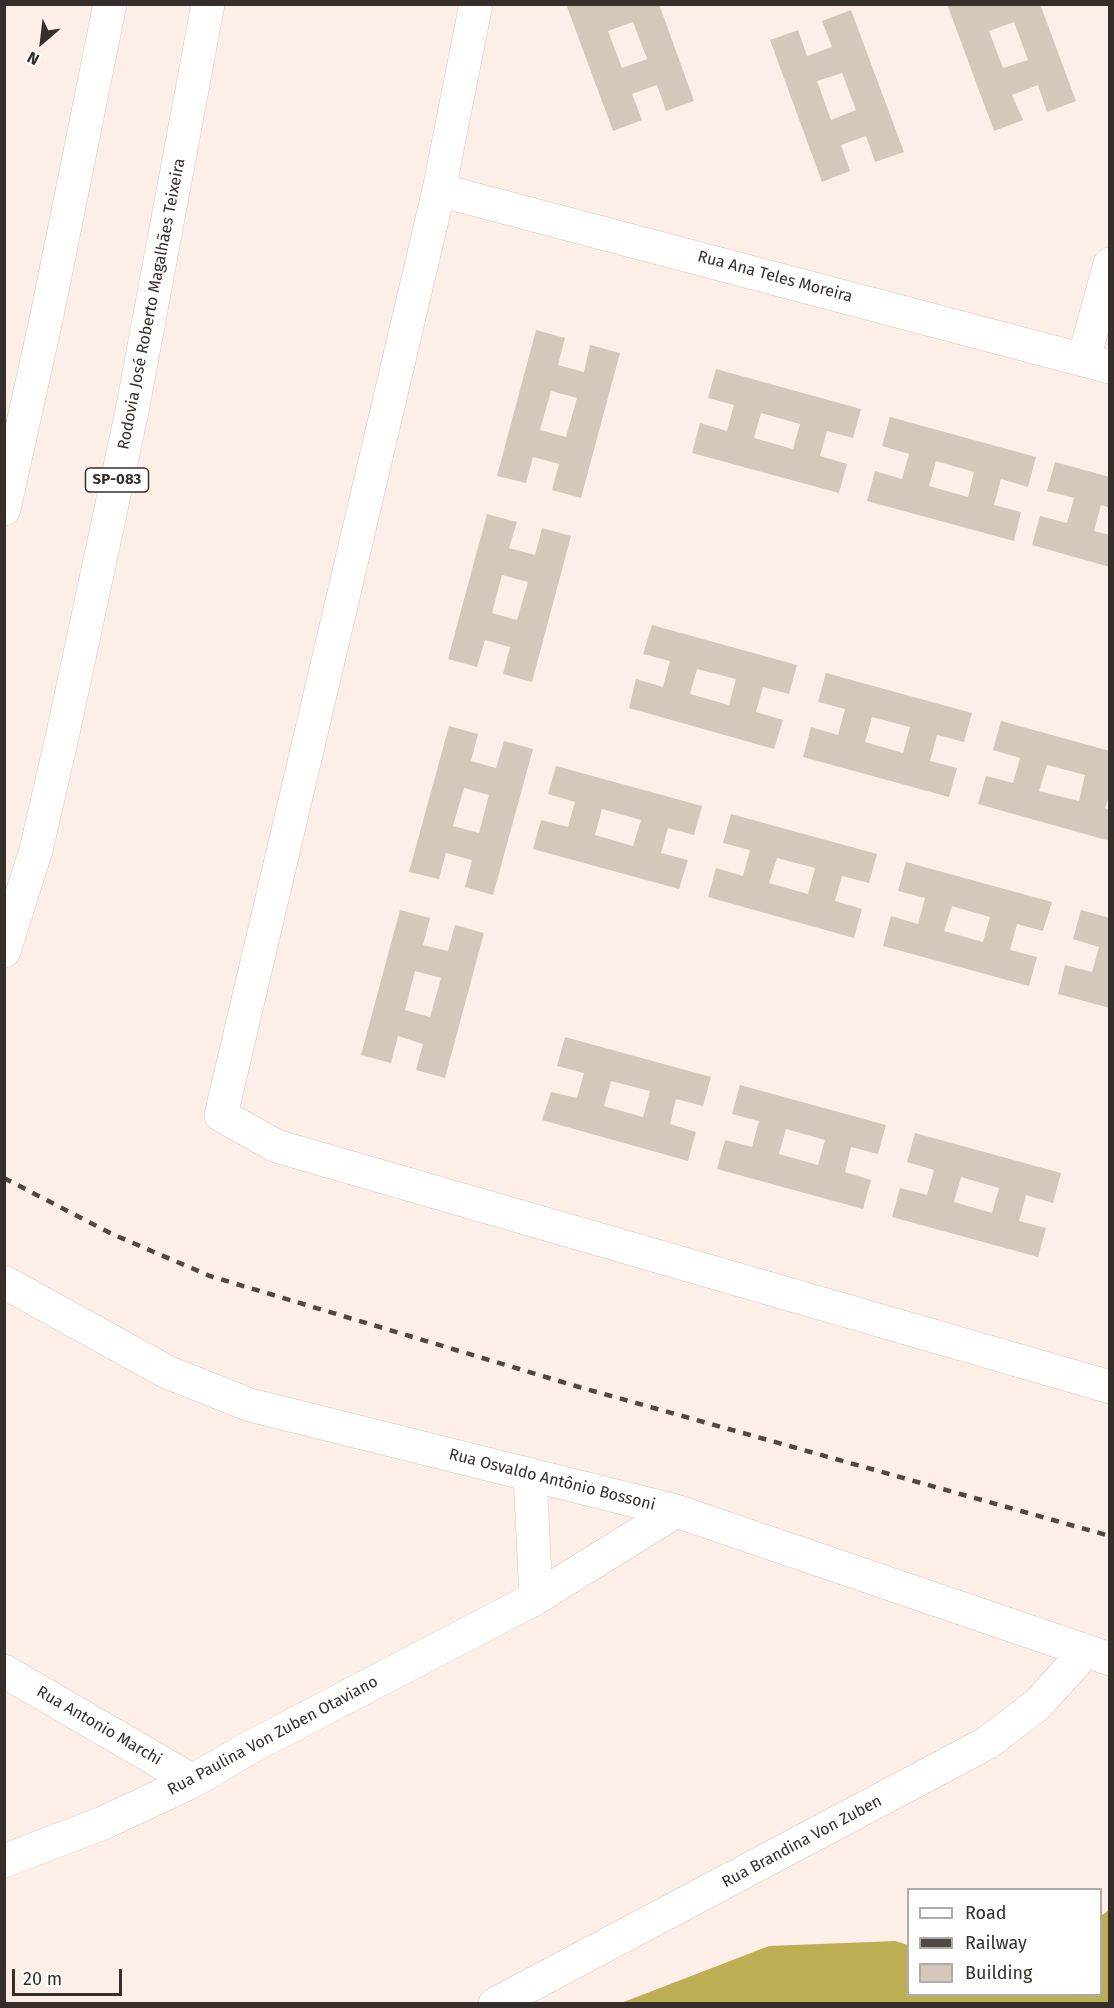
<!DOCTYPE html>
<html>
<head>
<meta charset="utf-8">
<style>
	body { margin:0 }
	#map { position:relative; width:1114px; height:2008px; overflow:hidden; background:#fdefe7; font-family:"Fira Sans",sans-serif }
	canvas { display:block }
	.frame { position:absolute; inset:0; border:6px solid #352e2b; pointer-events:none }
	.legend { position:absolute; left:907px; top:1888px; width:195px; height:108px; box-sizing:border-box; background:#fff; border:2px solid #aeabaa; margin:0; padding:8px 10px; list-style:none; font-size:18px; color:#352e2b }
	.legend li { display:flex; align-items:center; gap:12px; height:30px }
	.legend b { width:30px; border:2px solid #aeabaa }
	.north { position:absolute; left:12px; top:12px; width:60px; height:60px; -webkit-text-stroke:4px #fff; paint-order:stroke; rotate:208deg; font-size:16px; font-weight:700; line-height:24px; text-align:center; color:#352e2b }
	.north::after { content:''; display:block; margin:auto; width:21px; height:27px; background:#352e2b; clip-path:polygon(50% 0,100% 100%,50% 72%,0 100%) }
	.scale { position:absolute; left:12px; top:1969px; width:110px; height:27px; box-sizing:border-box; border:3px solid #352e2b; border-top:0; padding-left:8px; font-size:18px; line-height:21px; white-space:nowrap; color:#352e2b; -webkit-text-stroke:4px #fff; paint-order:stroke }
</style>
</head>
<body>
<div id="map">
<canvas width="1114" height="2008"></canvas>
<div class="frame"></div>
<ul class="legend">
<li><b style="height:8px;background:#fff"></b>Road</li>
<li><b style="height:8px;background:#4f4743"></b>Railway</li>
<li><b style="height:16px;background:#d3c8ba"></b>Building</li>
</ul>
<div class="north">N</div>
<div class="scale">20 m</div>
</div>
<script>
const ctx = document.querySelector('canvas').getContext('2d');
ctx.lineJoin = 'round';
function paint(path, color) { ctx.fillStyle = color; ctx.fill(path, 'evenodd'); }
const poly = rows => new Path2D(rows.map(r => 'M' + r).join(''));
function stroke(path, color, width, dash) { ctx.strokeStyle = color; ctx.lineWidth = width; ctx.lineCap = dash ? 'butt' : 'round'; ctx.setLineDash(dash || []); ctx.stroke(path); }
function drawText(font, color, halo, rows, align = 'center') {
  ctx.font = font + ' "Fira Sans",sans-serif'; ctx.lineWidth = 4.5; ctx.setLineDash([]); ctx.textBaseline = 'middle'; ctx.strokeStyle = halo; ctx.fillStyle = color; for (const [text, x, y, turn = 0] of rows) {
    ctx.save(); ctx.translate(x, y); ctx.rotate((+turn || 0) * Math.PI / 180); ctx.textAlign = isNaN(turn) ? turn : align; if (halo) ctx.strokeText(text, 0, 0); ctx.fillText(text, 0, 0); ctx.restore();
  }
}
paint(poly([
	[1109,1910,1109,2003,621,2003,769,1946,895,1941,908,1945,908,1994,1100,1994,1101,1916]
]), '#bdae54');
paint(poly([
	[566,4,659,4,694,101,666,111,657,85,632,94,642,120,613,131],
	[633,22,647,59,622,68,608,31],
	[947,4,1040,4,1076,101,1047,112,1038,85,1012,95,1023,120,994,131],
	[1014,22,1028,60,1003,68,989,31],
	[851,10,904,152,875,162,866,136,841,145,850,171,822,182,770,40,798,30,807,56,832,47,822,21],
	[842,73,856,110,831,120,817,81],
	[536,330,565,338,558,365,584,372,590,345,620,353,581,498,552,490,559,464,533,457,526,483,497,476],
	[551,391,577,398,566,437,540,430],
	[716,369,861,409,853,438,827,431,820,456,847,464,839,493,692,453,700,423,727,431,734,405,708,398],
	[761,413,800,424,793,449,754,438],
	[890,417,1036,457,1028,487,1001,479,994,505,1021,512,1014,541,867,501,875,471,902,479,909,454,882,446],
	[936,461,974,472,968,497,929,486],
	[1055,462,1110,477,1110,508,1101,505,1094,531,1110,535,1110,567,1032,545,1040,516,1067,523,1074,498,1047,491],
	[487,514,517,522,509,548,535,555,542,528,571,536,532,682,503,674,510,647,485,640,477,667,448,659],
	[502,575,528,582,517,620,492,613],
	[652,625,797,665,789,694,763,687,756,712,783,720,774,749,629,708,636,679,663,687,670,661,643,654],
	[697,669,736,679,729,705,690,694],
	[826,673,972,713,964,742,937,735,930,761,957,768,949,797,803,757,811,727,838,735,845,709,818,702],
	[872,717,910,727,903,753,865,742],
	[1001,721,1110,751,1110,793,1105,808,1110,810,1110,841,978,804,986,776,1013,783,1020,758,993,750],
	[1047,765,1085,775,1079,801,1039,791],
	[449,726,478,734,471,761,496,768,504,741,533,749,493,895,465,887,472,860,446,853,439,879,409,872],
	[464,788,489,795,479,833,453,826],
	[556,766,702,806,694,835,668,828,661,853,688,860,679,889,533,849,541,820,568,827,575,802,548,794],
	[602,809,641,820,633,846,595,835],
	[731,814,877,854,869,883,842,876,835,901,862,909,854,938,708,897,716,868,743,876,750,850,723,843],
	[777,858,815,868,808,894,769,883],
	[906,862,1052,902,1043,931,1017,924,1010,950,1037,957,1029,986,883,946,891,916,918,924,925,898,898,891],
	[952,906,990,917,983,942,944,931],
	[400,910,430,918,423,945,448,951,455,925,484,933,445,1078,416,1070,423,1044,398,1036,391,1063,361,1055],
	[415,971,441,978,430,1017,405,1010],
	[1081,910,1110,918,1110,1008,1058,994,1065,965,1092,972,1099,947,1073,939],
	[565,1037,711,1077,703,1106,676,1099,670,1124,696,1132,688,1161,542,1120,551,1092,577,1098,584,1073,557,1066],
	[611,1081,650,1091,643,1117,604,1106],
	[740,1085,886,1125,878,1154,851,1147,845,1172,871,1180,863,1209,717,1169,725,1140,752,1147,759,1121,732,1114],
	[786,1129,825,1140,818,1165,779,1154],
	[915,1133,1061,1173,1053,1203,1026,1195,1019,1221,1046,1228,1038,1257,892,1217,900,1188,927,1195,934,1170,907,1162],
	[961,1177,999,1188,992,1213,954,1202]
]), '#d3c8ba');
const minor = poly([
	[476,4,439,190,221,1115,276,1146,1110,1387],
	[439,190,1110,367],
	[1084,358,1110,264],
	[4,1282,167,1372,250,1405,676,1511,1110,1659],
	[530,1476,536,1598],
	[4,1671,193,1781],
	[4,1861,103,1823,193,1781,245,1750,536,1598,676,1511],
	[495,2004,987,1743,1037,1705,1086,1651]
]);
const highway = poly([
	[4,509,46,320,110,4],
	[4,951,36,850,63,733,132,411,208,4]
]);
stroke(minor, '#d6c5bc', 34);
stroke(highway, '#d6c5bc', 34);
stroke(minor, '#fff', 33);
stroke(highway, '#fff', 33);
stroke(poly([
	[4,1178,112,1234,210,1276,579,1387,1110,1536]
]), '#4f4743', 4.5, [8, 8]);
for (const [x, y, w] of [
	[117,480,63]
]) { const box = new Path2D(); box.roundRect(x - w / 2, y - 12, w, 24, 4.5); ctx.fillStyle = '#fff'; ctx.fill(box); stroke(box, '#352e2b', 1.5); }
drawText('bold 15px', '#352e2b', null, [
	["SP-083",117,480]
]);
drawText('16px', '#352e2b', '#fff', [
	["Rua Ana Teles Moreira",775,277,15],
	["Rodovia José Roberto Magalhães Teixeira",152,304,-79],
	["Rua Osvaldo Antônio Bossoni",552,1480,14],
	["Rua Antonio Marchi",99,1726,30],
	["Rua Paulina Von Zuben Otaviano",273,1736,-28],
	["Rua Brandina Von Zuben",802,1842,-28]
]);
</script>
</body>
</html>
